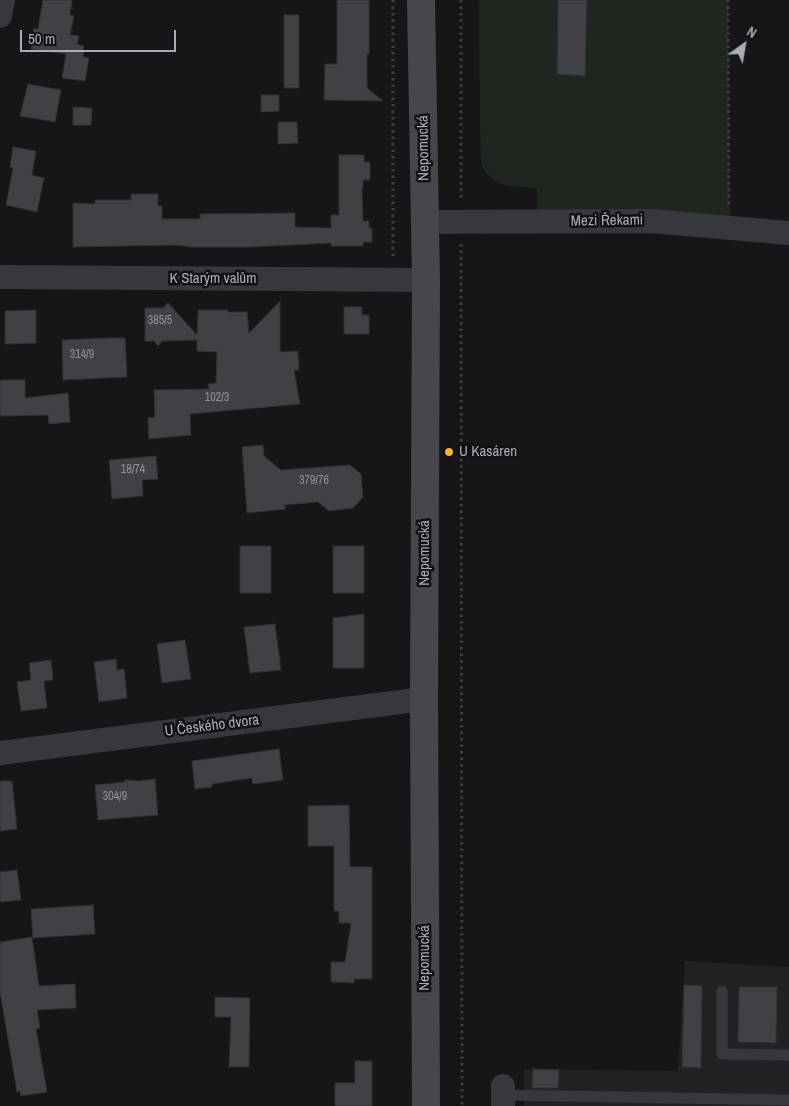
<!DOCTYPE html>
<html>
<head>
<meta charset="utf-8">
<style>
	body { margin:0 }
	#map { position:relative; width:789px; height:1106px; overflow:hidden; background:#161618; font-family:"Archivo Narrow",sans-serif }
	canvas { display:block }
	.north { position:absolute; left:719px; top:20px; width:50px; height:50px; -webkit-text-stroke:4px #111113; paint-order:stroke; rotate:32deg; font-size:14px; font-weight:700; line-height:20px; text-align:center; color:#a8adb8 }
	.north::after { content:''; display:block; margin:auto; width:18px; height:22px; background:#a8adb8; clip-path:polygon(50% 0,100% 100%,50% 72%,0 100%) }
	.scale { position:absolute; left:20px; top:30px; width:156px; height:22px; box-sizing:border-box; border:2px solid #a8adb8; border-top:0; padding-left:6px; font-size:15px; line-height:18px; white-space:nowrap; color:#a8adb8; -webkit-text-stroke:4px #111113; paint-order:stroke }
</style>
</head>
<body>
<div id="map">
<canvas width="789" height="1106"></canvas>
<div class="north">N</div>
<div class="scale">50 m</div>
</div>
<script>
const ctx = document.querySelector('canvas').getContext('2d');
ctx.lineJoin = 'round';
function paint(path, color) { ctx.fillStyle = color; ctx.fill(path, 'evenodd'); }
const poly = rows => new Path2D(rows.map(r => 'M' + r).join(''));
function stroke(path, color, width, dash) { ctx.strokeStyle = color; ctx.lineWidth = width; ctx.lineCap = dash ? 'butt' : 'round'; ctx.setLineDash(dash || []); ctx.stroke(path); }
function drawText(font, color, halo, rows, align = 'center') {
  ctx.font = font + ' "Archivo Narrow",sans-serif'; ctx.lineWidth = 5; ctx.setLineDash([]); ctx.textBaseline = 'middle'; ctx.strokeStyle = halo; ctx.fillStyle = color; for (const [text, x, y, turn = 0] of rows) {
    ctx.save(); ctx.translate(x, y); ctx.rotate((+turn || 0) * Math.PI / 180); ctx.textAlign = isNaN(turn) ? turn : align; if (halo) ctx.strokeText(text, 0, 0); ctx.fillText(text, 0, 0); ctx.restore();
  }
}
paint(poly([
	[685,961,789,967,789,1106,524,1106,524,1069,678,1071]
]), '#222225');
paint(poly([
	[479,0,728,0,730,228,537,222,537,188,509,186,498,183,487,174,481,164,480,130]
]), '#1e261f');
const building = poly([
	[43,0,72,0,70,15,74,16,70,35,79,36,77,44,84,46,83,57,89,58,85,81,62,78,66,54,31,49,34,28,38,29,43,0],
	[337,0,369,0,369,54,367,54,367,88,383,101,324,100,325,64,337,64,337,0],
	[558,0,587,0,585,76,557,74,558,0],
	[284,15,299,15,299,88,284,88,284,15],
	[28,84,61,90,55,122,20,116,28,84],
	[261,95,279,95,279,111,261,112,261,95],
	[73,107,92,108,91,125,73,125,73,107],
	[278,122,297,122,298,143,278,144,278,122],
	[13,147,36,151,32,175,44,178,37,212,6,205,13,168,10,167,13,147],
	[339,155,364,155,364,162,370,162,370,180,363,180,363,188,362,188,363,221,369,221,369,228,372,228,372,242,363,242,363,246,331,246,331,243,250,247,190,247,176,245,73,247,73,203,95,204,95,200,131,200,131,194,158,194,158,206,162,206,162,219,200,219,200,214,295,213,295,227,331,228,331,215,339,215,339,155],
	[280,301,280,352,298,351,299,370,294,370,300,404,190,414,191,435,149,439,148,418,155,417,154,390,209,389,208,384,216,383,217,352,197,351,197,340,162,341,158,346,154,341,145,341,145,308,163,308,168,303,197,335,198,310,228,310,228,312,247,312,249,333,280,301],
	[344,307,362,307,362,315,369,315,369,334,344,334,344,307],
	[36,310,36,343,5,344,5,311,36,310],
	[110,338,125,338,127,377,63,380,62,340,110,338],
	[0,380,25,380,25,398,68,393,70,422,49,424,48,415,0,416,0,380],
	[263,445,264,456,281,470,350,465,361,474,363,497,353,508,329,511,318,502,284,505,286,509,247,513,242,447,263,445],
	[156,456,158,479,142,480,143,496,112,499,109,460,156,456],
	[240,546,271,546,271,593,240,593,240,546],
	[333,546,364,546,364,593,333,593,333,546],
	[364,614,364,668,333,668,333,618,364,614],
	[275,624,281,670,250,673,244,627,275,624],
	[185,640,191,679,162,683,157,644,185,640],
	[116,659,117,670,124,669,127,698,99,702,94,662,116,659],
	[51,660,53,680,44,681,47,708,21,711,17,682,31,680,29,663,51,660],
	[279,749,283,780,253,784,252,778,212,784,212,787,195,789,192,761,279,749],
	[155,779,158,815,98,820,95,785,125,782,125,780,139,781,155,779],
	[0,781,12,781,17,829,0,831,0,781],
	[349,805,350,867,372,867,372,979,354,979,354,983,331,982,331,962,345,962,351,923,339,923,339,911,334,911,334,846,308,846,308,806,349,805],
	[17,870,21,900,0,902,0,872,17,870],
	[93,905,95,934,33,938,31,909,93,905],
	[32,937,39,986,75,984,76,1008,37,1010,40,1028,36,1029,47,1092,21,1096,20,1091,17,1092,0,992,0,942,32,937],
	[684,985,702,986,701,1068,682,1067,684,985],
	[739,987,777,987,776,1043,738,1042,739,987],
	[215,997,250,998,249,1067,229,1067,231,1017,215,1017,215,997],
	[355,1061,372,1061,372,1106,335,1106,335,1083,355,1083,355,1061],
	[533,1069,559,1070,558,1088,532,1088,533,1069]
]);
paint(building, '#404145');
stroke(building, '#303034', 1);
stroke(poly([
	[393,0,393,259],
	[461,0,461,200],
	[728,0,729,207],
	[461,244,462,1106]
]), '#3d3f44', 3, [2.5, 4]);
stroke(poly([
	[722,991,722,1054,789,1055],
	[503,1095,789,1100]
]), '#37383d', 11);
stroke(poly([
	[0,16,3,0],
	[425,222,651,221,789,233],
	[0,277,426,280],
	[0,753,424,699],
	[503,1086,503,1106]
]), '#37383d', 24);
stroke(poly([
	[421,0,426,280,424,699,426,1106]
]), '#45474d', 28);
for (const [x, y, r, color] of [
	[449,452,5,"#f2b134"]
]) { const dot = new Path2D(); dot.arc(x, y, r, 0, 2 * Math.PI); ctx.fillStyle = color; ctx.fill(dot); stroke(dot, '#111113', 2); }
drawText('12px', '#8e929b', null, [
	["385/5",160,321],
	["314/9",82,355],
	["102/3",217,398],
	["18/74",133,470],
	["379/76",314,481],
	["304/9",115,797]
]);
drawText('15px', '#a8adb8', '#111113', [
	["Nepomucká",424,148,-91],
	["Mezi Řekami",607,221,-1],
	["K Starým valům",213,279],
	["Nepomucká",425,553,-90],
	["U Českého dvora",212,726,-7],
	["Nepomucká",425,958,-90]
]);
drawText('15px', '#a8adb8', '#111113', [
	["U Kasáren",459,452]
], 'left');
</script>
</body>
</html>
